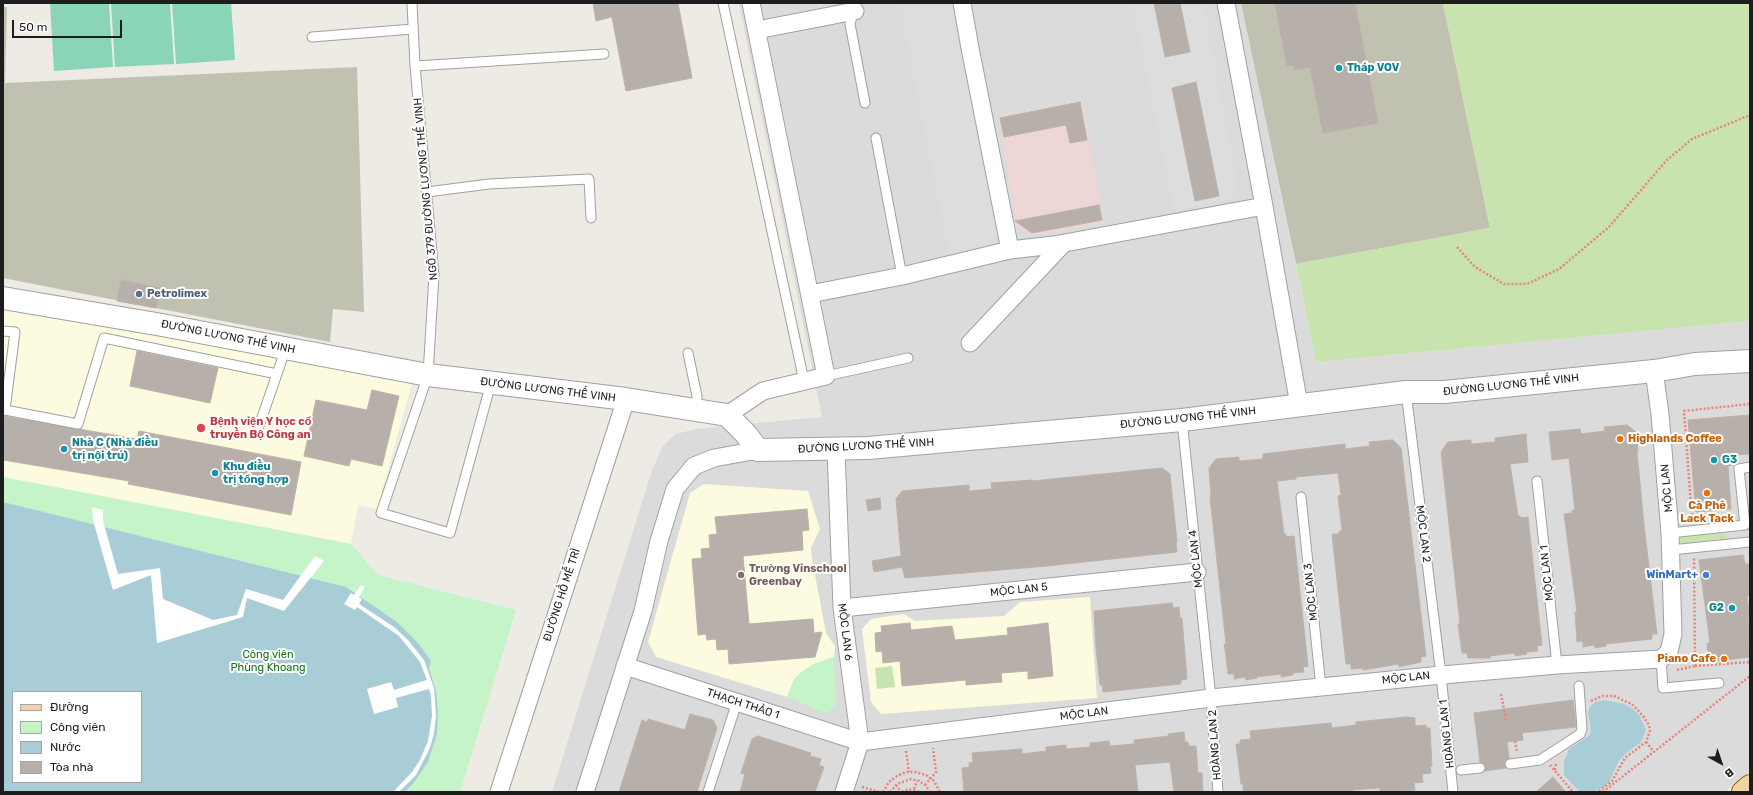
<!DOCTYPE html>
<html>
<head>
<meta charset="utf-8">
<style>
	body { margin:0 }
	#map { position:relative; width:1753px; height:795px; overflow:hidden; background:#eeeae4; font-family:Rubik,sans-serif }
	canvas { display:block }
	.frame { position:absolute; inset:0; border:4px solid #1d1d1d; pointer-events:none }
	.legend { position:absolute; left:12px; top:691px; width:130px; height:92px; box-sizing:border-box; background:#fff; border:1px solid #a5a5a5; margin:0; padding:5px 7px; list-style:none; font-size:12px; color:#1d1d1d }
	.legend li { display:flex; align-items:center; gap:8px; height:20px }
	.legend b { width:20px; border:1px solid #a5a5a5 }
	.north { position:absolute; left:1701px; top:743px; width:40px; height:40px; -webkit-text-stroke:3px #fff; paint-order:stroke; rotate:140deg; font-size:11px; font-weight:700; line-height:16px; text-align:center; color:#1d1d1d }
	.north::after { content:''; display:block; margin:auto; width:14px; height:18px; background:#1d1d1d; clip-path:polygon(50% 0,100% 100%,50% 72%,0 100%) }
	.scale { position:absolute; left:12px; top:20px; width:110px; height:18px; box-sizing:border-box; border:2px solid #1d1d1d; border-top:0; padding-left:5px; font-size:12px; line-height:14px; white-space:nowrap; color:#1d1d1d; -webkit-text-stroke:3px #fff; paint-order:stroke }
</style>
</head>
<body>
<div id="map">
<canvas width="1753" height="795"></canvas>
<div class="frame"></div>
<ul class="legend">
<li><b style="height:5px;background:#f2d1a5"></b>Đường</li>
<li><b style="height:11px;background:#c5f4c9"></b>Công viên</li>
<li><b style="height:11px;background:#a9cdd7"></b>Nước</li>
<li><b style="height:11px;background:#b7b0aa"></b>Tòa nhà</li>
</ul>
<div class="north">B</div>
<div class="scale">50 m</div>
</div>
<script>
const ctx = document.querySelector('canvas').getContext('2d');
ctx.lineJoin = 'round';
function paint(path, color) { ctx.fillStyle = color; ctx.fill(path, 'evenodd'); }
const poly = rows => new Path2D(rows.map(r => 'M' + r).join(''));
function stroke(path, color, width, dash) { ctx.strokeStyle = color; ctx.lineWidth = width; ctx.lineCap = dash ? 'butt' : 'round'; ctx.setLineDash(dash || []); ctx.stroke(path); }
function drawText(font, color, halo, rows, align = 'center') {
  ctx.font = font + ' Rubik,sans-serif'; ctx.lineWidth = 4; ctx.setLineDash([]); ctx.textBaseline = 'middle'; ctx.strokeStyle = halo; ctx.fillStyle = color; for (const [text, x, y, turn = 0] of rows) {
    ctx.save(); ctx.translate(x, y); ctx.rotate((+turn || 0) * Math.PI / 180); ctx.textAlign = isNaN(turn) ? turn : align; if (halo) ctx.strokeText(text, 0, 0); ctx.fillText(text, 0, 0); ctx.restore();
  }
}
paint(poly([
	[739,3,1241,3,1316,362,1750,321,1750,771,1725,792,552,792,652,470,663,446,676,434,696,429,822,417]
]), '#dbdbdb');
paint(poly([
	[1082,100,1104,223,1032,236,1017,226,998,117]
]), '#edd6d5');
paint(poly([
	[3,310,413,379,377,509,358,505,351,544,3,477],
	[704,484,808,491,820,529,811,548,812,559,826,633,835,646,834,657,814,664,803,671,794,679,787,697,656,657,648,642,690,493],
	[1090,597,1097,698,881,714,871,702,862,629,871,619,904,614,915,621,1004,616,1020,602]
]), '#fcfbdf');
paint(poly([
	[1241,3,1443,3,1490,228,1296,264],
	[3,7,7,7,5,83,357,67,364,312,333,309,330,342,3,278]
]), '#c1c1b1');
paint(poly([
	[1443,3,1750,3,1750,321,1316,362,1296,264,1490,228],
	[1725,533,1726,539,1680,544,1680,537],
	[892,666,895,687,877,689,875,668]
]), '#c9e3af');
paint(poly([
	[3,477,351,544,378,575,516,610,460,792,3,792],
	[13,692,141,692,141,782,13,782],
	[834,657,836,704,827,714,787,697,794,679,803,671,814,664]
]), '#c5f4c9');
paint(poly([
	[50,3,109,3,113,67,54,71],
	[111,3,170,3,174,64,115,67],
	[172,3,231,3,235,60,176,64]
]), '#8ad5b8');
paint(poly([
	[900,3,952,3,996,231,984,249,949,257],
	[1132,3,1203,3,1238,189,1227,200,1174,210]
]), '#ddd');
paint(poly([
	[3,502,346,587,397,622,419,644,431,661,429,668,436,691,438,712,437,734,428,762,413,784,404,792,3,792],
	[13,692,141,692,141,782,13,782],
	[1604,700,1624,704,1633,709,1639,715,1646,730,1641,742,1625,754,1619,761,1610,780,1605,786,1593,792,1580,792,1564,775,1564,762,1569,749,1590,735,1591,730,1588,712,1590,707,1595,702]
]), '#a9cdd7');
paint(poly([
	[92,507,103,510,103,521,118,574,160,568,163,599,213,620,237,615,246,589,283,600,315,556,324,561,284,611,247,598,243,617,157,643,151,575,113,590,93,520],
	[361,585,365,587,359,597,362,599,359,604,394,627,408,640,424,660,434,688,436,716,434,733,430,748,416,775,399,792,393,792,412,772,420,760,428,741,432,716,431,696,429,689,396,698,398,707,374,714,367,689,391,682,394,690,427,680,420,662,399,636,357,607,355,610,344,604,351,593,354,595]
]), '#fff');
const building = poly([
	[593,3,678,3,692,78,626,91,612,17,596,21,593,3],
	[1154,3,1180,3,1190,52,1165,57,1154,3],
	[1275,3,1355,3,1378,123,1323,133,1310,67,1294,70,1293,65,1287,66,1275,3],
	[1196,82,1219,196,1195,201,1172,88,1196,82],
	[1080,102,1087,140,1070,143,1066,125,1004,137,1000,118,1080,102],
	[1099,205,1102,220,1032,233,1015,221,1099,205],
	[121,280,161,288,156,308,117,301,121,280],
	[137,351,218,368,210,403,130,386,137,351],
	[372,390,399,396,382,466,351,459,349,466,304,456,316,400,367,410,372,390],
	[1750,415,1750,454,1735,455,1736,464,1728,466,1731,509,1696,512,1688,420,1750,415],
	[3,416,137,439,139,431,301,462,291,515,128,484,129,481,3,460,3,416],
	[1627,425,1636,432,1638,451,1637,452,1644,525,1657,634,1652,634,1652,639,1606,644,1606,646,1595,648,1594,645,1583,647,1583,641,1577,642,1575,612,1577,612,1564,514,1572,513,1572,510,1575,510,1569,458,1552,460,1549,432,1580,429,1581,434,1605,431,1604,427,1627,425],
	[1526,434,1528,462,1510,464,1518,516,1520,516,1521,518,1528,517,1542,645,1537,646,1538,651,1526,652,1527,654,1515,656,1515,653,1490,656,1490,658,1468,658,1467,653,1462,653,1458,624,1460,624,1441,452,1448,442,1471,440,1471,444,1495,442,1495,438,1526,434],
	[1393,440,1401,448,1426,656,1421,657,1421,662,1399,667,1399,664,1363,670,1363,668,1351,669,1351,664,1346,664,1332,534,1339,534,1339,531,1342,531,1338,496,1341,495,1338,473,1296,477,1296,479,1277,481,1284,534,1286,534,1286,537,1294,536,1308,666,1303,667,1304,672,1292,673,1293,675,1281,677,1281,674,1257,677,1257,678,1246,680,1245,677,1234,679,1234,674,1228,674,1226,656,1224,644,1226,644,1210,497,1211,497,1209,468,1216,459,1239,457,1239,461,1263,459,1263,454,1345,444,1345,449,1370,446,1369,442,1393,440],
	[1162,468,1170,474,1177,542,1176,543,1177,552,1047,566,905,578,902,567,874,572,872,561,901,556,896,499,902,491,969,485,969,491,992,489,991,483,1032,480,1032,481,1162,468],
	[880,498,881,509,868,511,866,500,880,498],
	[807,509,809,530,802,531,803,550,743,556,749,624,813,619,814,633,822,632,815,657,729,664,728,649,717,650,716,639,707,640,706,634,698,635,692,559,702,558,701,549,710,548,709,535,717,534,715,517,807,509],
	[1743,555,1745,564,1750,564,1750,596,1747,596,1750,618,1748,618,1750,657,1709,662,1707,643,1710,643,1699,560,1743,555],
	[1172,603,1173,608,1179,607,1180,618,1182,618,1187,679,1181,680,1181,684,1103,692,1102,685,1100,685,1096,648,1094,611,1172,603],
	[910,623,911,630,952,626,955,640,1008,635,1007,628,1048,623,1053,676,1028,679,1028,671,1001,673,1002,682,966,685,966,680,902,686,900,661,883,663,882,651,876,652,875,633,882,632,881,626,910,623],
	[1573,700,1576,727,1522,733,1523,740,1507,742,1509,758,1504,762,1506,768,1485,771,1485,765,1480,762,1474,713,1573,700],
	[690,714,713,720,717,728,697,792,619,792,642,720,647,722,648,719,685,730,690,714],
	[1406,717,1415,718,1415,726,1426,725,1426,728,1430,728,1432,766,1430,766,1431,773,1422,774,1423,782,1414,783,1415,790,1382,792,1380,792,1380,788,1353,790,1353,792,1243,791,1243,784,1241,784,1236,744,1240,744,1240,740,1251,739,1250,731,1331,723,1332,728,1356,725,1356,722,1406,717],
	[1184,732,1185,742,1188,742,1189,746,1196,746,1198,773,1202,773,1203,792,1174,792,1170,762,1135,765,1138,792,964,792,962,768,969,767,969,763,973,762,972,753,1022,749,1022,754,1046,751,1046,747,1066,745,1066,749,1090,747,1090,743,1109,741,1110,746,1134,744,1134,740,1169,736,1168,734,1184,732],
	[758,736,811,753,810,756,821,759,819,765,824,767,815,792,740,792,745,774,741,773,752,739,758,736],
	[1553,777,1566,792,1536,792,1553,777]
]);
paint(building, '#b7b0aa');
stroke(building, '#beb2a8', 1);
const service = poly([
	[412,3,415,66,434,275,428,375,381,513,450,533,491,383],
	[723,3,804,381],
	[854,8,850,24,865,103],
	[312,37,413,29],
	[415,66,604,54],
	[876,138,902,276],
	[427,192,489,184,589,179,591,218],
	[3,331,15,332,5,410,78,424,104,338,277,374],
	[688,353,697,396,697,410],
	[826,376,908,358],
	[1406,392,1441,675,1453,792],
	[1182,420,1211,698,1218,792],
	[259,426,286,348],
	[1537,481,1557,665],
	[1301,497,1321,687],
	[1670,533,1745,525,1739,469,1750,467],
	[1671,550,1750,542],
	[1661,659,1663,688,1719,683],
	[1510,764,1540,760,1580,734,1582,729,1579,686],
	[1461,770,1480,768],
	[708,792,737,702]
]);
const minor = poly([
	[962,3,970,48,1010,250],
	[1226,3,1264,206,1299,405],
	[757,30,855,11],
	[810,294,902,276,1010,250,1054,245,1264,206],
	[970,343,1064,243],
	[727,415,763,391,826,376,751,3],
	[836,450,842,608,860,742,844,792],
	[842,608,1197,572],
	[625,666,860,742,1211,698,1431,676,1557,665,1661,659,1669,652,1673,634,1670,533,1660,414,1654,371],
	[499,792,626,399],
	[585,792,643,611,659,541,675,489,694,466,714,458,758,450]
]);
const tertiary = poly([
	[3,298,162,325,428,375,626,399,727,415,745,433,758,450,868,448,1182,420,1406,392,1444,392,1654,371,1695,364,1750,361]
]);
const primary = poly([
	[1743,792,1750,786]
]);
stroke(service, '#a1a1a1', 11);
stroke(minor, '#a1a1a1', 19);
stroke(tertiary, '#a1a1a1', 24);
stroke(primary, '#88600f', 24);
stroke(poly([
	[1457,247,1475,267,1504,284,1527,284,1559,269,1609,227,1667,160,1692,139,1750,115],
	[1692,519,1684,411,1750,404],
	[1695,666,1750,662],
	[1677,670,1695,666,1694,558],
	[1501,694,1506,720],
	[1591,701,1602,696,1614,696,1625,701,1633,705,1643,716,1649,725,1650,731,1646,742,1625,758,1612,781,1598,792],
	[1515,741,1517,752],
	[1646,742,1654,752],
	[906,751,909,772],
	[1550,765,1573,792],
	[1555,770,1556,763],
	[896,785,901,792],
	[925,785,936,772,933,748],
	[862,787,879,792],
	[914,789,917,781],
	[883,792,889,782,897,776,906,772,916,772,926,775,934,781,940,792],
	[890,792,897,784,911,779,919,781,925,785,930,792],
	[902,792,909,789,919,792],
	[1603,792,1750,676]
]), '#eb8378', 2.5, [2, 2]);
stroke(service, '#fff', 9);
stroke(minor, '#fff', 17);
stroke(tertiary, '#fff', 22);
stroke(primary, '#f2d1a5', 22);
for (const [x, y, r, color] of [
	[1339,68,4,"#0f9aa8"],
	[139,294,4,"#5c6f8a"],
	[201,428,5,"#e0444e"],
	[1620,439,4,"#e8710a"],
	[64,449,4,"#0f9aa8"],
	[1714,460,4,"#0f9aa8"],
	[215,473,4,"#0f9aa8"],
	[1707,493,4,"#e8710a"],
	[741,575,4,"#8d6e63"],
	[1706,575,4,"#3f7fe0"],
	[1732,608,4,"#0f9aa8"],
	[1724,659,4,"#e8710a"]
]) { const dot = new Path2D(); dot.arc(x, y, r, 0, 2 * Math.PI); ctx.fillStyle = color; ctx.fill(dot); stroke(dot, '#fff', 1.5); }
drawText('bold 11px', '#0d838f', '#fff', [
	["Tháp VOV",1347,68],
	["Nhà C (Nhà điều",72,443],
	["trị nội trú)",72,456],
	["G3",1722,460],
	["Khu điều",223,467],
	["trị tổng hợp",223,480],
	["G2",1724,608,"right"]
], 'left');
drawText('11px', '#1d1d1d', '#fff', [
	["NGÕ 379 ĐƯỜNG LƯƠNG THẾ VINH",426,189,-95],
	["ĐƯỜNG LƯƠNG THẾ VINH",228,337,11],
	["ĐƯỜNG LƯƠNG THẾ VINH",1511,385,-6],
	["ĐƯỜNG LƯƠNG THẾ VINH",548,390,7],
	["ĐƯỜNG LƯƠNG THẾ VINH",1188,418,-6],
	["ĐƯỜNG LƯƠNG THẾ VINH",866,446,-3],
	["MỘC LAN",1667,488,-95],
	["MỘC LAN 2",1423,534,83],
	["MỘC LAN 4",1196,559,-96],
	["MỘC LAN 1",1547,573,-96],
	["MỘC LAN 5",1019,590,-6],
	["MỘC LAN 3",1311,592,-96],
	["ĐƯỜNG HỒ MỄ TRÌ",562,595,-72],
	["MỘC LAN 6",845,632,83],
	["MỘC LAN",1406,678,-6],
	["THẠCH THẢO 1",743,704,18],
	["MỘC LAN",1084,714,-7],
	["HOÀNG LAN 1",1447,734,-96],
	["HOÀNG LAN 2",1215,745,-94]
]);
drawText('bold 11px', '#4e5e75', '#fff', [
	["Petrolimex",147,294]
], 'left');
drawText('bold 11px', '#be3a42', '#fff', [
	["Bệnh viện Y học cổ",210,422],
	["truyền Bộ Công an",210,435]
], 'left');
drawText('bold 11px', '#c56008', '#fff', [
	["Highlands Coffee",1628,439],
	["Cà Phê",1707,506,"center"],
	["Lack Tack",1707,519,"center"],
	["Piano Cafe",1716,659,"right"]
], 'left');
drawText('bold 11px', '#785e54', '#fff', [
	["Trường Vinschool",749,569],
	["Greenbay",749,582]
], 'left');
drawText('bold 11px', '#366cbe', '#fff', [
	["WinMart+",1698,575]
], 'right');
drawText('11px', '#16711e', '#fff', [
	["Công viên",268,655],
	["Phùng Khoang",268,668]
]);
</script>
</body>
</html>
